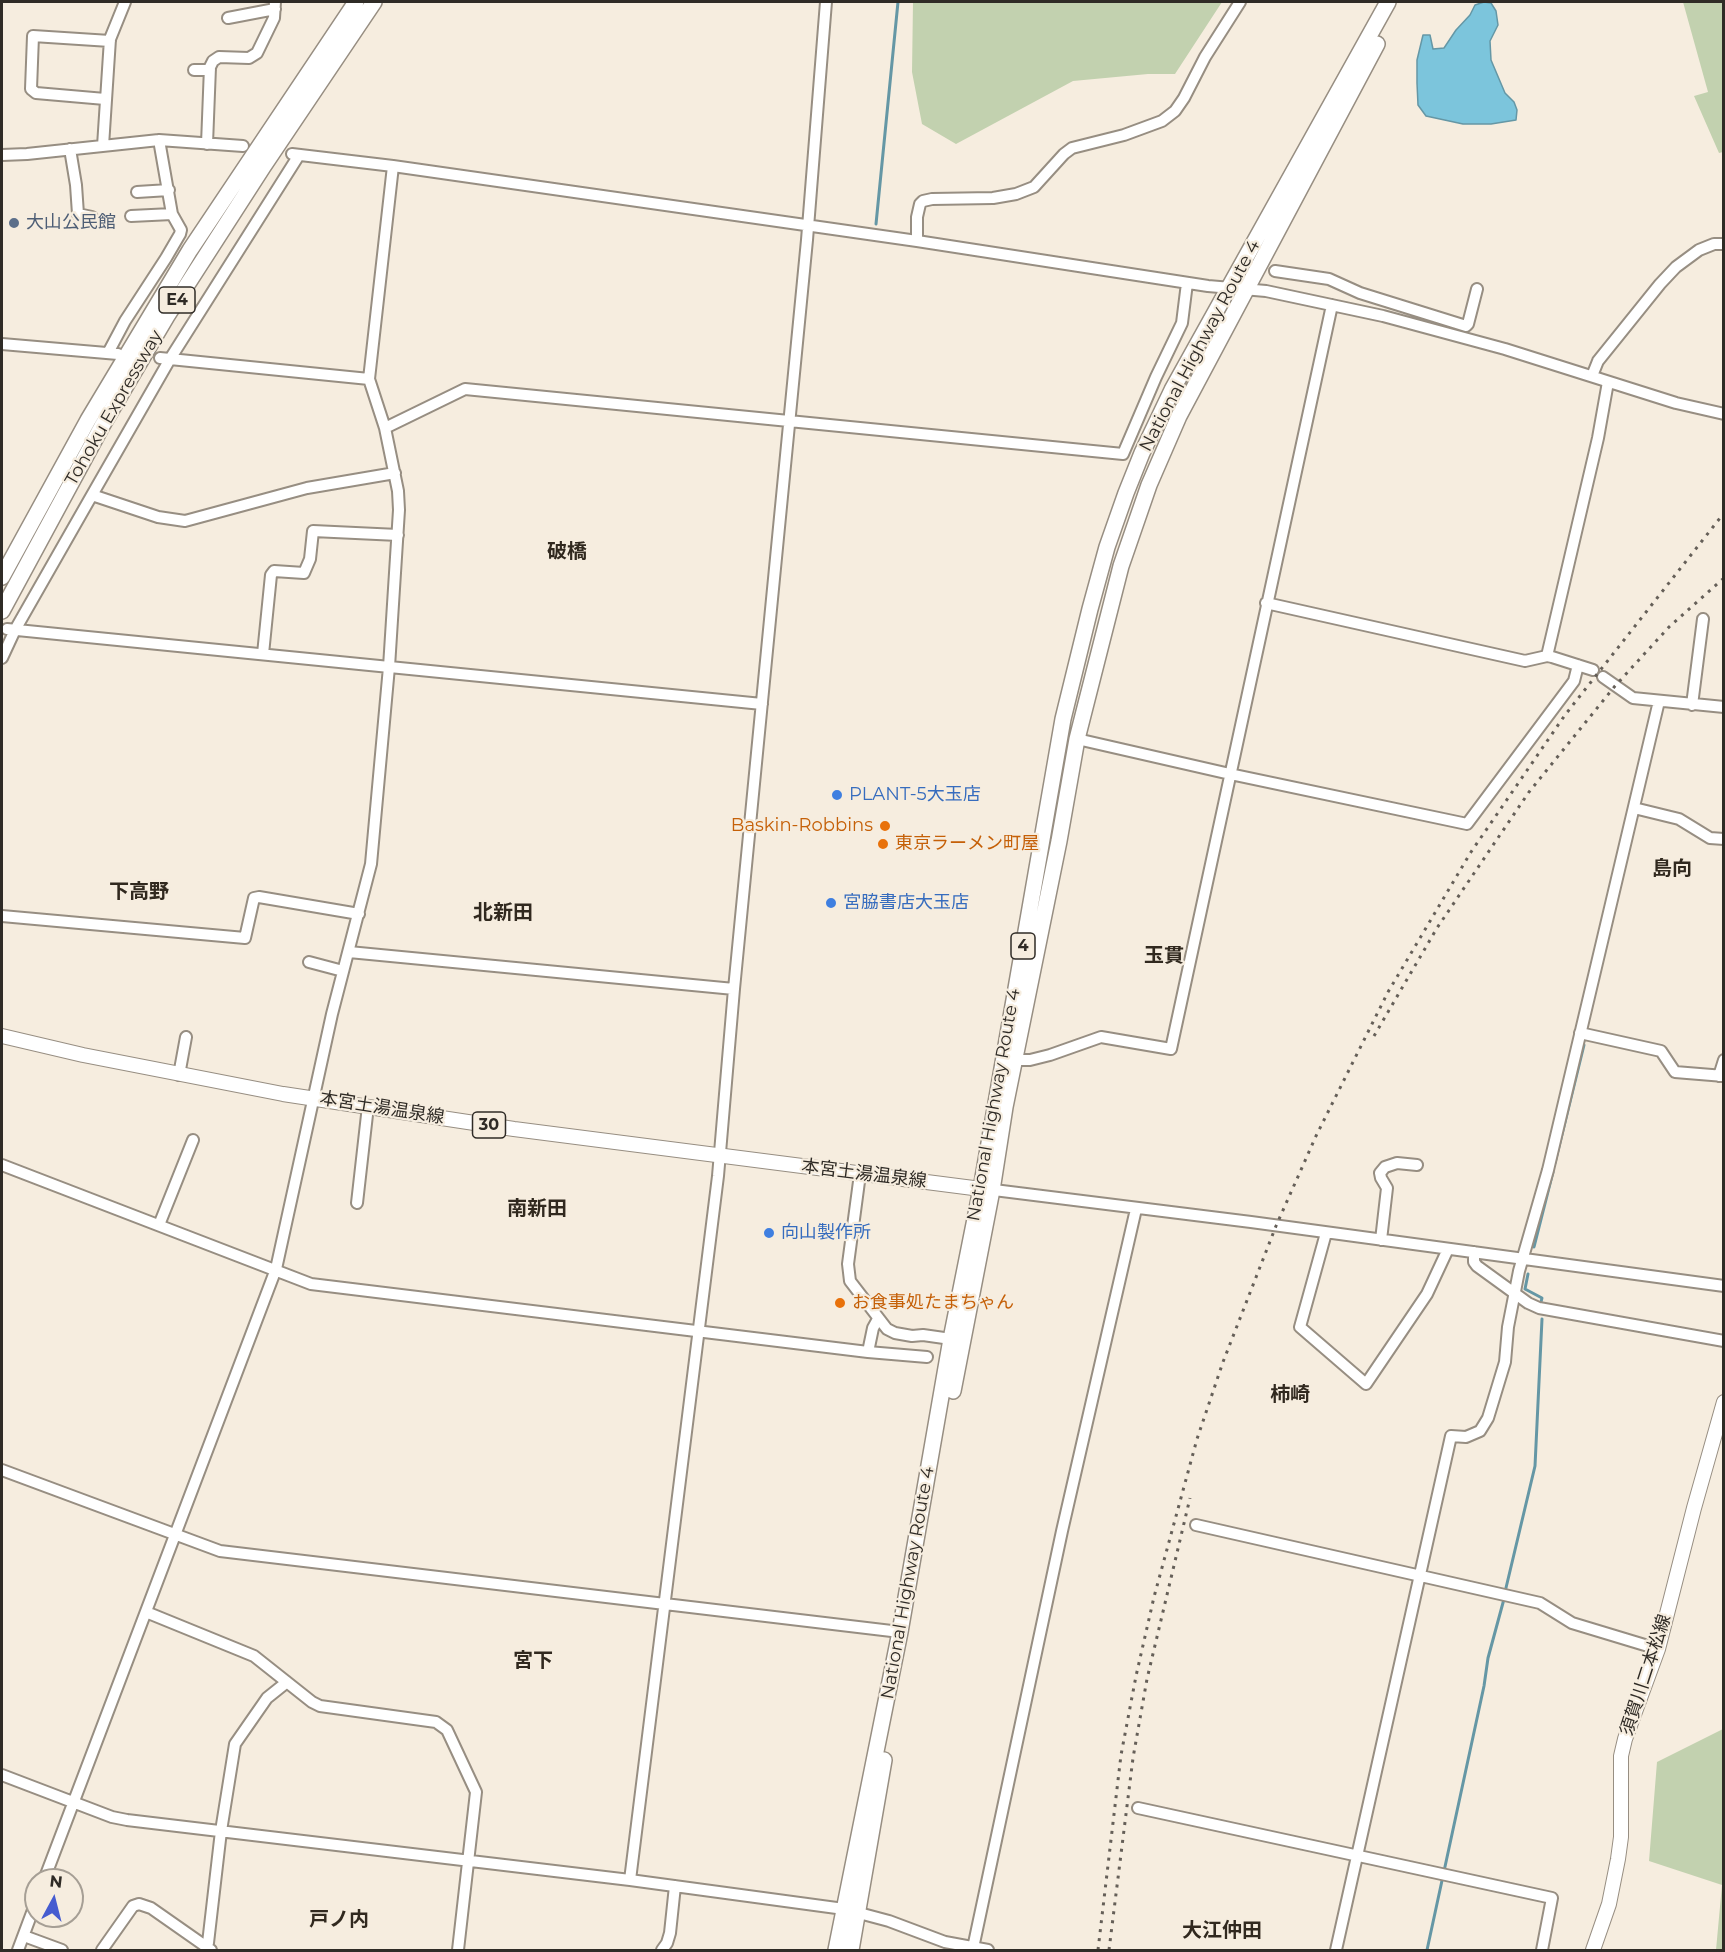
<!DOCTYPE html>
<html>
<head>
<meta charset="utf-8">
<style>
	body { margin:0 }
	#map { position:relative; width:1725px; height:1952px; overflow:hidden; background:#f6eddf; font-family:Montserrat,sans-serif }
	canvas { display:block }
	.frame { position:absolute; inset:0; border:3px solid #2f2b26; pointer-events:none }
	.north { position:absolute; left:24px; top:1868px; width:60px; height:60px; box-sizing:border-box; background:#f6eddf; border:2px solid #a69f95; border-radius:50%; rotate:7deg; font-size:16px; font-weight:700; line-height:24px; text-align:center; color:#2f2b26 }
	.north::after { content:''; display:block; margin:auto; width:21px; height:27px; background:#465cd0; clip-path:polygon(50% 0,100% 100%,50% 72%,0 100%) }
</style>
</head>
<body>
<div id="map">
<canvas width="1725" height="1952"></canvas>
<div class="frame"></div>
<div class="north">N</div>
</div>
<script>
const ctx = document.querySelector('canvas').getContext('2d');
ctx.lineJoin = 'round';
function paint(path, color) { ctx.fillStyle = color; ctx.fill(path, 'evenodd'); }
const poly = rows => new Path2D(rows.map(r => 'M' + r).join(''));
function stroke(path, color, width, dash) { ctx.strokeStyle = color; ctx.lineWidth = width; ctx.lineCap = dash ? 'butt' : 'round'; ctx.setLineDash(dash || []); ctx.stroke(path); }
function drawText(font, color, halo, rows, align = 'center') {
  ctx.font = font + ' Montserrat,"Noto Sans JP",sans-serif'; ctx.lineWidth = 4.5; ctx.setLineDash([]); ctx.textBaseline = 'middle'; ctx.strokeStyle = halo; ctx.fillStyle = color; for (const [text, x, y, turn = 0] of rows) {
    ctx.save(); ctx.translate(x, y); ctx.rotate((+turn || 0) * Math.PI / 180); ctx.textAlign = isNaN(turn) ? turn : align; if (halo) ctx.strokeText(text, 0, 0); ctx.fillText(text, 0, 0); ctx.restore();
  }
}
paint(poly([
	[913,2,1222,2,1175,74,1148,74,1073,81,956,144,922,124,912,72],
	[1683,2,1723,2,1723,152,1719,153,1694,96,1708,92],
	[1723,1729,1724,1950,1716,1950,1722,1885,1649,1861,1657,1762]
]), '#c2d1af');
const water = poly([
	[1484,2,1491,3,1496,11,1498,25,1490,41,1491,60,1505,93,1514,102,1517,110,1516,120,1491,124,1463,124,1426,116,1418,105,1417,83,1417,60,1423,35,1430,35,1433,49,1444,48,1456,30,1470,15,1475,5,1484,2]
]);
paint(water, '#7cc5dc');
stroke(water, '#6597a5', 1.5);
stroke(poly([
	[876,224,898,2],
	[1555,1163,1584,1045],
	[1534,1247,1553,1172],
	[1528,1274,1525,1289,1542,1298,1541,1302],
	[1505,1592,1535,1466,1542,1319],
	[1427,1950,1484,1686,1488,1658,1504,1599]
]), '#6597a5', 3);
const minor = poly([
	[228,18,275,9],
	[194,70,210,70],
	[105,99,36,93,31,89,33,36,110,41],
	[207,144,210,67,213,61,219,57,249,58,257,53,274,18,275,2],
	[103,146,110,39,125,2],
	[70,149,76,185,78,214,92,217],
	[292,154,393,166,917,241,1208,286,1266,291,1383,316,1505,349,1676,403,1724,414],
	[2,155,27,154,159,140,243,146],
	[137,192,169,190],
	[131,216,172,214],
	[917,241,917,217,920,204,923,201,932,199,993,198,1016,194,1034,187,1064,154,1072,148,1124,135,1162,121,1175,111,1184,98,1205,57,1240,2],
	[1275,271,1329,279,1360,293,1466,326,1468,324,1477,289],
	[2,344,118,354],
	[108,353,125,321,166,258,180,234,181,230,172,214,159,140],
	[160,358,369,379],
	[1592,376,1598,361,1660,284,1676,267,1699,250,1714,244,1724,244],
	[385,428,465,389,1123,454,1156,377,1182,323,1187,283],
	[92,495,170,359,299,155],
	[1266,603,1525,661,1547,656,1552,657,1593,670],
	[7,629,762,704],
	[263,654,271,575,274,571,304,573,310,559,313,531,398,535],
	[1547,656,1598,438,1608,382],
	[2,658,15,630,92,495,158,517,185,521,307,488,395,473],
	[1603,677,1633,698,1724,707],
	[1692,705,1703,619],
	[1077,739,1230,774,1467,824,1574,681,1578,665],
	[1634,808,1679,819,1710,838,1724,839],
	[2,916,245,938,254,898,259,897,359,914],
	[349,952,734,989],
	[309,962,343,971],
	[1580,1033,1661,1051,1675,1072,1724,1076],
	[1014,1060,1030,1060,1050,1055,1101,1037,1171,1049,1332,305],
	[179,1075,186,1037],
	[1719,1076,1724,1060],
	[2,1165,311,1284,868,1352,927,1357],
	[860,1174,848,1264,850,1281,887,1329,895,1333,912,1336,923,1335,951,1339],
	[986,1189,1251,1222,1724,1286],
	[357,1203,368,1106],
	[159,1225,193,1140],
	[1326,1233,1300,1327,1366,1384,1427,1294,1448,1249],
	[1381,1240,1387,1188,1381,1178,1380,1173,1385,1167,1397,1163,1417,1165],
	[1474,1252,1474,1262,1477,1266,1528,1303,1539,1308,1724,1341],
	[868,1352,873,1328,878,1319],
	[2,1470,220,1551,900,1632],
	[1196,1525,1540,1603,1572,1623,1658,1649],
	[146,1612,254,1656,312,1702,320,1706,436,1722,447,1730,476,1792,458,1950],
	[2,1775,112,1817,127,1820,630,1880,844,1909,889,1921,945,1942,988,1950],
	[1138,1808,1552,1898,1542,1950],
	[44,1880,276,1269,332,1014,371,864,389,667,399,510,398,491,385,428,369,379,393,166],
	[630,1880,718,1176,734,989,807,240,826,2],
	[24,1936,62,1950],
	[205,1947,208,1943,221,1831,235,1744,267,1698,287,1682],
	[973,1948,1062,1531,1136,1209],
	[18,1950,36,1902],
	[102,1950,133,1906,139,1904,151,1908,211,1950],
	[662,1950,667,1943,670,1933,675,1886],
	[1336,1950,1451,1436,1466,1437,1480,1431,1488,1418,1505,1362,1508,1327,1519,1271,1548,1170,1659,701]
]);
const major = poly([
	[2,1036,83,1055,283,1094,514,1129,981,1189],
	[1593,1950,1609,1904,1618,1859,1621,1837,1621,1756,1625,1739,1658,1649,1694,1508,1724,1402]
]);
const highway = poly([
	[2,577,88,420,190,250,356,2],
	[2,611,102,426,167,316,263,167,374,2],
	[953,1391,992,1190,1005,1107,1059,841,1077,739,1121,566,1149,485,1179,416,1377,44],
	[836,1950,900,1632,951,1339,981,1189,1063,719,1090,609,1107,547,1126,493,1142,453,1172,390,1388,2],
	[851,1950,884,1760]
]);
stroke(minor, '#978e82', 14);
stroke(major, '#978e82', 16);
stroke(highway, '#978e82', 18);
stroke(minor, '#fff', 10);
stroke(major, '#fff', 14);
stroke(highway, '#fff', 15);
stroke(poly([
	[1374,1036,1437,928,1529,792,1615,686,1669,627,1724,578],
	[1098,1950,1121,1755,1136,1676,1154,1597,1197,1439,1223,1362,1276,1226,1316,1136,1388,992,1471,852,1565,715,1724,513],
	[1109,1950,1133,1758,1147,1679,1190,1498]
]), '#655f58', 3, [3, 6]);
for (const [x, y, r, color] of [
	[14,223,6,"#5c6f8a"],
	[837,795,6,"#3f7fe0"],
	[885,826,6,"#e8710a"],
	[883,844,6,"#e8710a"],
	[831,903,6,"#3f7fe0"],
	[769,1233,6,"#3f7fe0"],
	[840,1303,6,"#e8710a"]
]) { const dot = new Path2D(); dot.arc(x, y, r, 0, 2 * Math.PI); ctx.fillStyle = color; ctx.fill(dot); stroke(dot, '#f6eddf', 2); }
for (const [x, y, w] of [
	[177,300,36],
	[1023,946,24],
	[489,1125,33]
]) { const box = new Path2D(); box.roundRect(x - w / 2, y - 13, w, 26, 4.5); ctx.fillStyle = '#f6eddf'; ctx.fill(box); stroke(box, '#2f2b26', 1.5); }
drawText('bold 16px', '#2f2b26', null, [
	["E4",177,300],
	["4",1023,946],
	["30",489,1125]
]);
drawText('18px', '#4e5e75', '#f6eddf', [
	["大山公民館",26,223]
], 'left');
drawText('18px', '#2f2b26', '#f6eddf', [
	["National Highway Route 4",1200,346,-62],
	["Tohoku Expressway",114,408,-60],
	["National Highway Route 4",994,1105,-80],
	["本宮土湯温泉線",382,1108,9],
	["本宮土湯温泉線",864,1174,7],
	["National Highway Route 4",908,1583,-80],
	["須賀川二本松線",1646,1675,-72]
]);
drawText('18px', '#366cbe', '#f6eddf', [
	["PLANT-5大玉店",849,795],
	["宮脇書店大玉店",843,903],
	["向山製作所",781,1233]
], 'left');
drawText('18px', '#c56008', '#f6eddf', [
	["Baskin-Robbins",873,826,"right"],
	["東京ラーメン町屋",895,844],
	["お食事処たまちゃん",852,1303]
], 'left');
drawText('bold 20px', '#31291f', '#f6eddf', [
	["破橋",567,552],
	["島向",1672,869],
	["下高野",139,892],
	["北新田",503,913],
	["玉貫",1164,956],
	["南新田",537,1209],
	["柿崎",1290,1395],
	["宮下",533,1661],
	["戸ノ内",339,1920],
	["大江仲田",1222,1931]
]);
</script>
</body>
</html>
